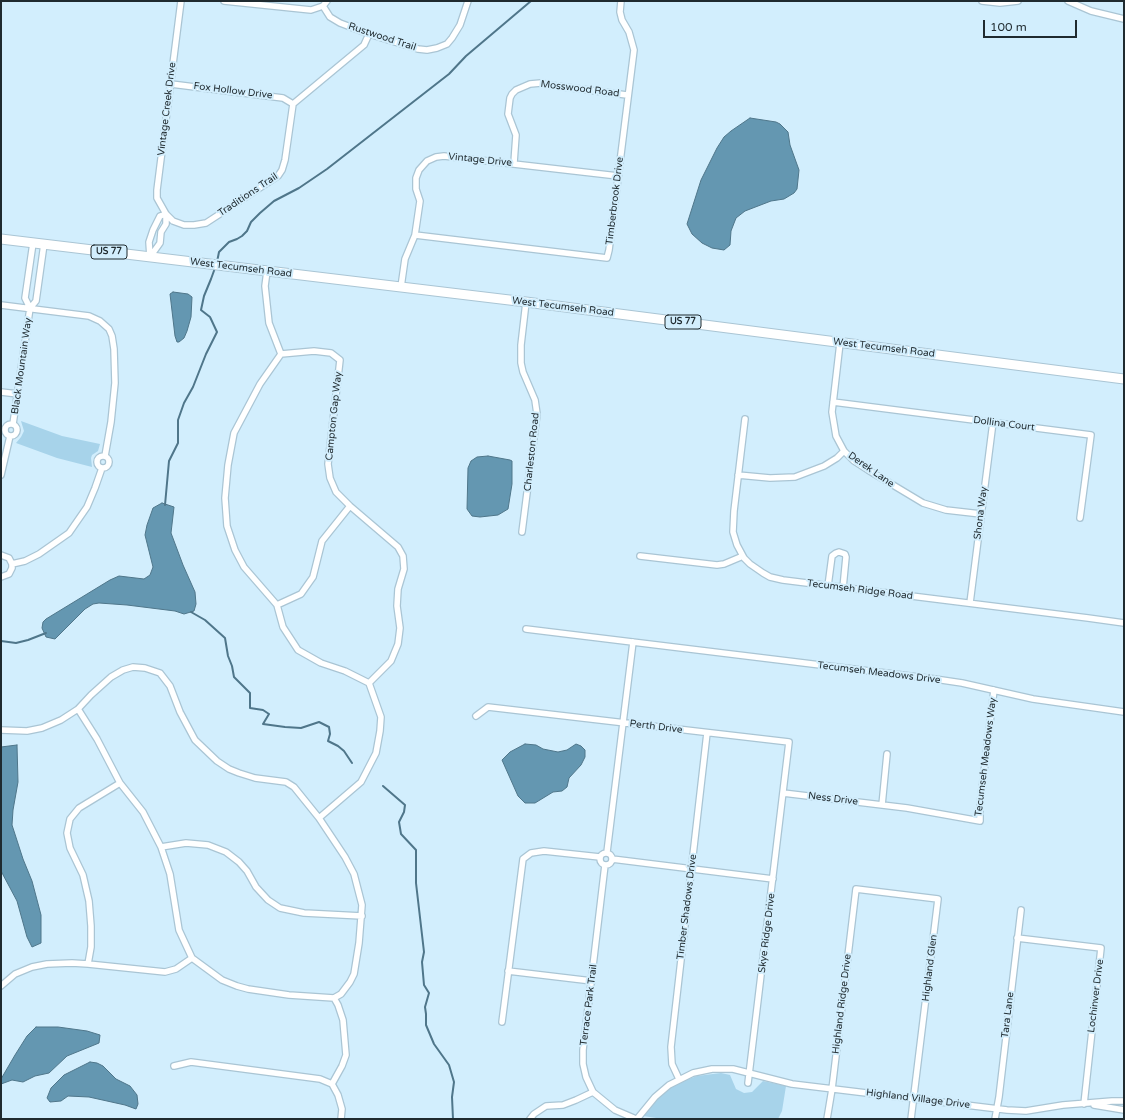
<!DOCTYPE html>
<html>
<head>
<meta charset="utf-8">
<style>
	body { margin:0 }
	#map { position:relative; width:1125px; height:1120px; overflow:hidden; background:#d2eefd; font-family:"Varela Round",sans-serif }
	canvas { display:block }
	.frame { position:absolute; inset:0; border:2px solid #1f2a2f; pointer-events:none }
	.scale { position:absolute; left:983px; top:20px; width:94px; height:18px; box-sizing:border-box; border:2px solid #1f2a2f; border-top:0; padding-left:5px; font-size:12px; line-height:14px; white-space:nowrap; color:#1f2a2f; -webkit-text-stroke:3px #d2eefd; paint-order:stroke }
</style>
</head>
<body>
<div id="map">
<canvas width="1125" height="1120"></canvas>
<div class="frame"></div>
<div class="scale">100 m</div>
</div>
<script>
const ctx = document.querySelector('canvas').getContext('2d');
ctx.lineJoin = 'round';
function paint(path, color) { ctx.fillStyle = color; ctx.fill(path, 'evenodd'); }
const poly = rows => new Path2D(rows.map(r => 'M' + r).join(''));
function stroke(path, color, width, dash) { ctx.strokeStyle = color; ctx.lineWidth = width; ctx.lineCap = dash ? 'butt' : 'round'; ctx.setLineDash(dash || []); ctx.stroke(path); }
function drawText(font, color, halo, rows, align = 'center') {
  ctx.font = font + ' "Varela Round",sans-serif'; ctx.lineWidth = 4; ctx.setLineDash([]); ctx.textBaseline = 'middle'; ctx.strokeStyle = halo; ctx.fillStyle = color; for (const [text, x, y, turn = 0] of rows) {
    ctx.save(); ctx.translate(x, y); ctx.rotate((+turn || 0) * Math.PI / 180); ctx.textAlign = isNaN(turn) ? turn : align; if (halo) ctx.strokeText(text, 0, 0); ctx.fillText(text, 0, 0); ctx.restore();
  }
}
paint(poly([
	[21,421,62,436,100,444,98,451,92,455,91,458,92,467,57,458,16,443,21,437,24,431],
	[721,1073,730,1075,736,1089,744,1093,752,1092,763,1081,786,1086,782,1111,778,1119,663,1119,643,1116,659,1097,677,1083,697,1076]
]), '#a7d3ea');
const water = poly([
	[750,118,776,122,780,124,788,132,790,145,799,170,797,189,794,193,784,199,771,201,745,211,736,218,731,231,730,245,724,250,712,248,702,243,692,234,687,224,701,180,717,148,724,137,731,131,750,118],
	[173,292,188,294,192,297,191,317,187,331,184,338,179,342,177,342,175,336,170,294,173,292],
	[488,456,510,460,512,461,512,484,508,509,498,515,480,517,472,516,467,509,468,468,471,461,477,457,488,456],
	[162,503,174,507,171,533,183,565,195,592,196,604,194,611,184,614,175,611,127,605,99,603,93,604,85,609,55,639,46,637,42,628,43,622,46,619,110,580,119,576,144,579,150,575,153,567,145,535,147,525,153,508,162,503],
	[525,744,536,745,543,749,558,752,567,750,576,744,581,746,585,750,585,757,581,765,569,778,567,787,562,791,553,792,535,803,525,803,518,796,502,760,510,752,525,744],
	[17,745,18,782,13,810,12,825,23,859,32,881,41,915,41,943,32,947,27,937,17,901,1,871,1,747,17,745],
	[36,1027,58,1027,87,1031,100,1035,99,1043,67,1056,49,1073,35,1076,23,1082,12,1080,1,1084,1,1079,15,1055,27,1036,36,1027],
	[90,1062,97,1063,103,1066,116,1079,130,1086,137,1095,138,1104,136,1109,125,1105,89,1097,68,1096,61,1101,50,1102,47,1098,51,1088,64,1075,90,1062]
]);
paint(water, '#6497b1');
stroke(water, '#4f768a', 1);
stroke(poly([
	[217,262,219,252,229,242,237,239,242,236,247,231,251,222,260,213,274,201,299,188,327,169,449,74,466,56,531,1],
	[165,505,169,461,178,443,178,420,184,403,193,387,206,354,217,332,210,317,201,310,204,296,211,279,215,268],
	[191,612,205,620,225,638,228,656,232,666,234,677,250,693,250,708,263,710,269,714,263,724,285,727,301,728,319,722,329,727,330,734,328,741,338,746,344,751,352,763],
	[1,641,16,643,28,640,46,633],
	[383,786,405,805,404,812,399,822,401,834,416,850,416,883,424,952,422,962,424,985,429,993,425,1007,426,1014,426,1025,434,1044,449,1065,454,1082,452,1097,453,1119]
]), '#4f768a', 2);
const street = poly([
	[181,1,157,190,157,198,166,214,173,221,184,225,194,225,206,223,278,176,282,170,285,160,293,104,364,45,369,34],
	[224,1,311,10,323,6,327,1],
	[982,1,1000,3,1018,1],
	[1068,1,1091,11,1124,19],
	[323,6,330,17,340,23,369,34,418,49,427,50,437,48,447,44,452,38,460,25,468,1],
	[171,84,283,98,293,104],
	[514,163,516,135,508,114,510,98,512,94,516,90,530,84,541,83,549,85,627,95],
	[166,214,166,224,161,232,160,243,150,257,149,242,153,230,160,216,166,214],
	[415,235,607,258,609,250,634,50,629,32,622,20,620,12,621,1],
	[267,271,265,286,269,323,281,354],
	[401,287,405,259,415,235,420,201,416,189,416,178,419,170,427,161,436,157,444,156,618,176],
	[1,305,89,316,100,321,109,329,112,336,114,349,115,383,111,422,105,456],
	[30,308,36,301,44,244],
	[840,343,832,412,836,436,844,451,854,461,868,470,923,503,946,510,981,514],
	[281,354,260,384,234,433,228,465,225,498,227,526,235,550,244,567,277,605,283,627,298,650,321,663,345,671,369,683,381,717,380,731,376,753,361,782,319,818],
	[281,354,314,351,331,353,340,360,328,464,330,478,336,492,350,506,398,547,403,556,404,569,398,589,397,606,400,628,398,644,391,661,369,683],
	[1,392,18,394],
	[833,402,1091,435,1080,518],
	[745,419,734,511,733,532,737,545,744,558,750,564,763,573,770,577,783,580,1088,618,1124,623],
	'5 430a6 6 0 1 1 12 0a6 6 0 1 1-12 0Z',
	[13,424,30,308,25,298,33,243],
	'97 462a6 6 0 1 1 12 0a6 6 0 1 1-12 0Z',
	[1,475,10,436],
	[738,475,770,478,795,477,824,466,837,458,844,451],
	[522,532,537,414,535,400,523,372,521,363,521,345,526,302],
	[1,555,9,558,12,564,12,568,9,574,1,577],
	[640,556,717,565,724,564,743,556],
	[12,564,25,561,39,554,69,533,87,507,95,488,102,468],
	[828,586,832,556,836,553,839,552,845,554,846,557,843,588],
	[970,603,993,422],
	[277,605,301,594,313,577,322,541,350,506],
	[526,629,935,679,962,683,1033,699,1124,712],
	[476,716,488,707,789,742,748,1083],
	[1,730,27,731,42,728,61,720,78,709,91,695,111,677,123,670,133,667,145,668,160,673,170,686,180,712,195,740,217,761,229,769,239,773,255,778,286,782,294,787,319,818,345,857,354,874,362,905,359,943,354,974,350,982,341,994,334,998,338,1005,343,1020,346,1055,342,1066,332,1084],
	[120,783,143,812,161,847,170,874,179,930,192,958,222,980,237,986,248,989,289,995,334,998],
	[783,793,907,808,980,821,980,805,994,690],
	[882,805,887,754],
	[161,847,186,843,208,845,226,852,239,862,247,871,256,887,268,900,280,908,304,913,362,916],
	[607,852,633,642],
	'600 859a6 6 0 1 1 12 0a6 6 0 1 1-12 0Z',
	[612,859,773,879],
	[605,865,583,1050,583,1064,586,1077,593,1092,615,1110,636,1119],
	[1017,938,1101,948,1084,1104],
	[88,964,165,972,176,969,192,958],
	[508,971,592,981],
	[1,986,15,974,32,967,47,964,72,963,88,964,91,947,91,926,89,901,83,875,70,848,67,833,70,819,79,808,120,783,97,739,78,709],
	[502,1022,523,859,531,853,544,851,600,857],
	[174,1066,191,1062,320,1079,332,1084,338,1095,342,1109,341,1119],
	[679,1079,672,1064,671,1047,707,733],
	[1094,1105,1124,1110],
	[530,1119,534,1114,546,1106,563,1105,576,1100,593,1092],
	[637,1119,655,1097,669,1085,693,1073,712,1069,733,1069,792,1084,1007,1110,1026,1111,1063,1105,1112,1101,1124,1101],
	[827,1119,832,1089,856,889,938,899,911,1119],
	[995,1119,999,1097,1021,910]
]);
const primary = poly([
	[1,239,526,302,1124,379]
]);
stroke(street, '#aac5d4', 8);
stroke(primary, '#aac5d4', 11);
stroke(street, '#fff', 5.5);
stroke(primary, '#fff', 9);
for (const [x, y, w] of [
	[109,252,36],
	[683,322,36]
]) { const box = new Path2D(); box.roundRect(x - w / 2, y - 7, w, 14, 3); ctx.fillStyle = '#d2eefd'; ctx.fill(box); stroke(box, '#1f2a2f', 1); }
drawText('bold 9px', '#1f2a2f', null, [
	["US 77",109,252],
	["US 77",683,322]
]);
drawText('10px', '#1f2a2f', '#d2eefd', [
	["Rustwood Trail",382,37,18],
	["Mosswood Road",580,89,7],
	["Fox Hollow Drive",233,91,7],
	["Vintage Creek Drive",167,109,-83],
	["Vintage Drive",480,160,6],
	["Traditions Trail",248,195,-34],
	["Timberbrook Drive",615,201,-83],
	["West Tecumseh Road",241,268,7],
	["West Tecumseh Road",563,307,7],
	["West Tecumseh Road",884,348,7],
	["Black Mountain Way",22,366,-82],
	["Campton Gap Way",334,416,-84],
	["Dollina Court",1004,424,7],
	["Charleston Road",532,452,-84],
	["Derek Lane",871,470,35],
	["Shona Way",981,513,-83],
	["Tecumseh Ridge Road",860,590,7],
	["Tecumseh Meadows Drive",879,673,7],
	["Perth Drive",656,727,7],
	["Tecumseh Meadows Way",986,757,-83],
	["Ness Drive",833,799,7],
	["Timber Shadows Drive",687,907,-83],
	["Skye Ridge Drive",767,933,-83],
	["Highland Glen",930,968,-83],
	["Lochinver Drive",1096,996,-83],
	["Highland Ridge Drive",842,1004,-83],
	["Terrace Park Trail",589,1005,-83],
	["Tara Lane",1008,1015,-83],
	["Highland Village Drive",918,1099,7]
]);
</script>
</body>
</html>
